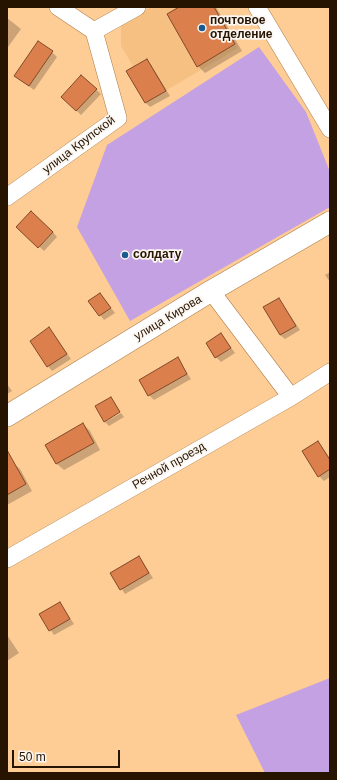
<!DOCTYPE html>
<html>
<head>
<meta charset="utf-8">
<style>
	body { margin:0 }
	#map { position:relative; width:337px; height:780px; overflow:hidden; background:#fecc95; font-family:Helvetica,sans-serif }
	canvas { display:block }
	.frame { position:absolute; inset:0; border:8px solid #261401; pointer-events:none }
	.scale { position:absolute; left:12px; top:750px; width:108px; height:18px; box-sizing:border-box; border:2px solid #261401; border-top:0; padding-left:5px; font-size:12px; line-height:14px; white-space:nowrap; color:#261401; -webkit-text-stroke:3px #fbf6f1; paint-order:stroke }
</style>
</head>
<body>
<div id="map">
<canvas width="337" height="780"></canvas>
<div class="frame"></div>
<div class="scale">50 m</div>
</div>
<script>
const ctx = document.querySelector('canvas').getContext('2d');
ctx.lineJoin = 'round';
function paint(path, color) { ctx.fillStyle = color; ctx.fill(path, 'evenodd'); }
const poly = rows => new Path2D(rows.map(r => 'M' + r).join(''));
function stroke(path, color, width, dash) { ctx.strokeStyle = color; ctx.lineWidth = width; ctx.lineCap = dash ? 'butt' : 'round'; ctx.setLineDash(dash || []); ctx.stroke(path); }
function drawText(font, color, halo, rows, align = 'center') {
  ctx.font = font + ' Helvetica,sans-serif'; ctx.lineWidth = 3.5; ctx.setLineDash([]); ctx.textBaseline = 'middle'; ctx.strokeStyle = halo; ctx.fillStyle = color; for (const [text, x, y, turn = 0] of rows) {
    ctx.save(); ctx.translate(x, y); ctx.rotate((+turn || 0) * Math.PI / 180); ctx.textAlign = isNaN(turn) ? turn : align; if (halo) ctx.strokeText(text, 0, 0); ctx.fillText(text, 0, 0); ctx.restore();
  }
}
paint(poly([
	[151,7,214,7,238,48,145,103,126,71,133,66,121,46,121,25]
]), '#f7c083');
paint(poly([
	[259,47,306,112,330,172,330,207,130,321,77,227,107,145],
	[330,678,330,773,265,773,236,715]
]), '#c4a1e2');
paint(poly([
	[181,7,216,7,242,51,205,73,198,66],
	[7,18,21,29,8,47,7,46],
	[52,52,57,57,34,90,15,76],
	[146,60,151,65,170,96,150,107,146,103,127,71],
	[81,76,101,94,81,115,62,97],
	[18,227,53,232,57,237,44,251],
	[330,272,330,282,325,275],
	[100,294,115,313,104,320,90,302],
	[279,299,300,330,285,339,280,335],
	[49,329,71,359,52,371,48,366],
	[221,334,235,353,221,362,216,357],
	[177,358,191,379,154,400,149,395],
	[7,384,12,391,7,394],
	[111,398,120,411,104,420],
	[121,413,124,417,109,426,105,422],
	[83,424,90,431,100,450,64,470,57,464,46,445],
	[318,442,330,458,330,477,324,481,319,476],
	[13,463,20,469,32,491,7,505,7,466],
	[139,557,153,578,125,594,111,573],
	[60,603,74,624,54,635,40,614],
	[7,635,19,653,7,661]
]), '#0003');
const building = poly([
	[179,7,214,7,235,44,197,67,167,14,179,7],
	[38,41,53,51,29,86,14,76,38,41],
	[147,59,166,91,145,103,126,71,147,59],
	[81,75,97,89,76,111,61,97,81,75],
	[31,211,53,232,38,248,16,227,31,211],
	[100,293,111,308,99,316,88,301,100,293],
	[279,298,296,326,280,335,263,307,279,298],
	[49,327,67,354,47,367,30,341,49,327],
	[221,333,231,348,215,358,206,343,221,333],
	[178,357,187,374,148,396,139,380,178,357],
	[111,397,120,412,104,422,95,406,111,397],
	[83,423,94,443,56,464,45,445,83,423],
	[318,441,330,460,330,469,318,477,302,451,318,441],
	[7,450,26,484,7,495,7,450],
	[139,556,149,573,120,590,110,573,139,556],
	[60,602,70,619,49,631,39,614,60,602]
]);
paint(building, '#db804c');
stroke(building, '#824929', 1);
const minor = poly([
	[58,7,94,31],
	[257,7,330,129],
	[7,197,118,118,94,31,137,7],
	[211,291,291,397],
	[7,559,291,397,330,372]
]);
const tertiary = poly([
	[7,416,211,291,330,222]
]);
stroke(minor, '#ad7f4a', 18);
stroke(tertiary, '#ad7f4a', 22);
stroke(minor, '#fff', 17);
stroke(tertiary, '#fff', 21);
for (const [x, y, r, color] of [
	[202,28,4,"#1b5a90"],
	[125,255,4,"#1b5a90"]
]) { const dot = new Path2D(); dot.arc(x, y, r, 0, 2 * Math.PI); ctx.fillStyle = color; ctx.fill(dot); stroke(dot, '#fbf6f1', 1.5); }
drawText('bold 12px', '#261401', '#fbf6f1', [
	["почтовое",210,21],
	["отделение",210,35],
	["солдату",133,255]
], 'left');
drawText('12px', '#261401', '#fbf6f1', [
	["улица Крупской",79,145,-37],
	["улица Кирова",168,318,-31],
	["Речной проезд",169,466,-30]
]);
</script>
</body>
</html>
